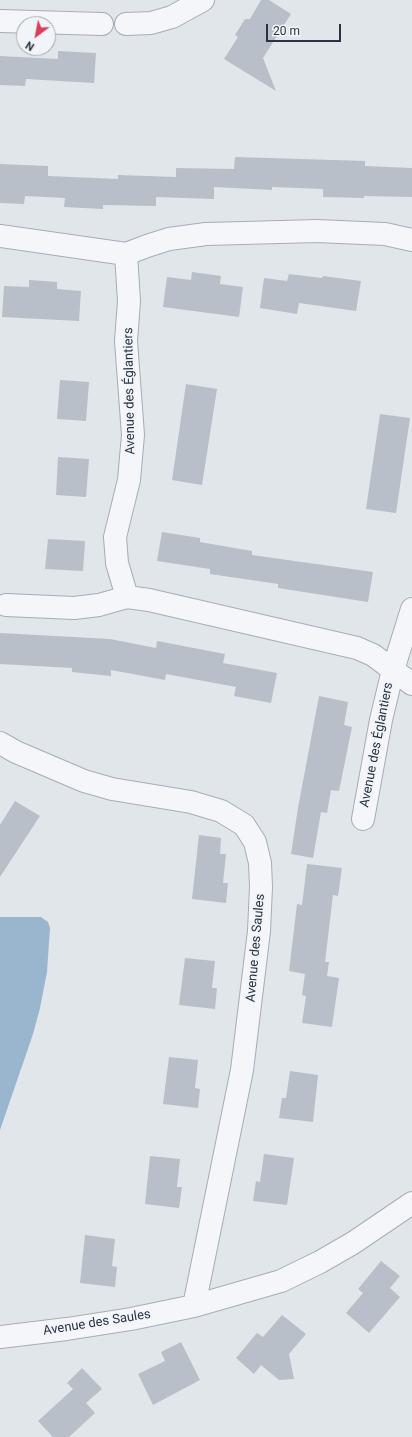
<!DOCTYPE html>
<html>
<head>
<meta charset="utf-8">
<style>
	body { margin:0 }
	#map { position:relative; width:412px; height:1437px; overflow:hidden; background:#e1e6eb; font-family:Roboto,sans-serif }
	canvas { display:block }
	.north { position:absolute; left:16px; top:16px; width:40px; height:40px; box-sizing:border-box; background:#f1f4f8; border:1px solid #a1a7b0; border-radius:50%; rotate:212deg; font-size:11px; font-weight:700; line-height:16px; text-align:center; color:#283444 }
	.north::after { content:''; display:block; margin:auto; width:14px; height:18px; background:#d93e5b; clip-path:polygon(50% 0,100% 100%,50% 72%,0 100%) }
	.scale { position:absolute; left:266px; top:24px; width:75px; height:18px; box-sizing:border-box; border:2px solid #283444; border-top:0; padding-left:5px; font-size:12px; line-height:14px; white-space:nowrap; color:#283444; -webkit-text-stroke:3px #f1f4f8; paint-order:stroke }
</style>
</head>
<body>
<div id="map">
<canvas width="412" height="1437"></canvas>
<div class="north">N</div>
<div class="scale">20 m</div>
</div>
<script>
const ctx = document.querySelector('canvas').getContext('2d');
ctx.lineJoin = 'round';
function paint(path, color) { ctx.fillStyle = color; ctx.fill(path, 'evenodd'); }
const poly = rows => new Path2D(rows.map(r => 'M' + r).join(''));
function stroke(path, color, width, dash) { ctx.strokeStyle = color; ctx.lineWidth = width; ctx.lineCap = dash ? 'butt' : 'round'; ctx.setLineDash(dash || []); ctx.stroke(path); }
function drawText(font, color, halo, rows, align = 'center') {
  ctx.font = font + ' Roboto,sans-serif'; ctx.lineWidth = 3.5; ctx.setLineDash([]); ctx.textBaseline = 'middle'; ctx.strokeStyle = halo; ctx.fillStyle = color; for (const [text, x, y, turn = 0] of rows) {
    ctx.save(); ctx.translate(x, y); ctx.rotate((+turn || 0) * Math.PI / 180); ctx.textAlign = isNaN(turn) ? turn : align; if (halo) ctx.strokeText(text, 0, 0); ctx.fillText(text, 0, 0); ctx.restore();
  }
}
paint(poly([
	[0,917,41,917,48,922,50,928,47,972,40,1008,33,1034,0,1130]
]), '#9ab5ce');
paint(poly([
	[261,0,269,0,291,14,263,58,276,91,224,59,238,37,235,35,245,19,250,19],
	[58,51,96,53,94,83,26,79,25,86,0,85,0,56,58,59],
	[235,157,365,161,365,166,412,168,412,197,364,196,364,198,323,197,323,189,272,187,272,190,214,187,214,199,156,197,156,206,103,205,103,209,64,207,65,198,25,196,24,204,0,203,0,164,48,166,48,176,118,179,118,175,176,177,176,168,234,169],
	[192,272,221,276,220,284,243,287,239,317,163,307,167,277,191,280],
	[289,274,322,278,323,276,361,281,356,311,299,303,297,314,260,308,264,278,287,281],
	[29,280,57,282,57,289,81,291,79,321,2,317,4,286,29,287],
	[60,380,89,382,86,421,57,419],
	[186,384,217,389,202,485,172,480],
	[380,414,410,418,396,513,366,509],
	[58,457,89,459,86,497,56,495],
	[162,532,200,538,200,542,252,551,252,555,373,572,368,602,278,588,278,584,210,574,210,569,157,561],
	[48,539,85,541,83,571,45,569],
	[0,633,110,639,156,648,157,641,225,654,223,663,277,673,271,703,234,696,236,687,166,674,165,680,111,670,111,676,72,672,72,668,0,664],
	[319,696,348,702,344,725,352,727,339,791,331,790,327,813,321,812,313,858,291,854,298,808],
	[15,801,40,816,0,877,0,825],
	[199,835,221,838,220,854,226,854,223,883,228,883,226,903,192,899],
	[307,864,342,868,338,896,333,895,325,962,329,962,327,976,339,978,332,1027,302,1023,306,996,302,995,305,974,289,971,297,904,302,905],
	[185,958,215,961,212,988,217,988,215,1009,179,1005],
	[169,1057,198,1060,195,1088,200,1089,198,1108,163,1104],
	[290,1071,318,1075,313,1122,279,1118,282,1098,286,1098],
	[264,1154,294,1158,287,1205,253,1201,256,1181,260,1182],
	[150,1156,180,1159,177,1187,182,1187,179,1208,145,1204],
	[85,1235,115,1239,112,1266,117,1267,115,1287,80,1283],
	[381,1261,400,1276,390,1288,400,1297,369,1333,346,1313,363,1293,358,1289],
	[282,1315,306,1334,289,1354,294,1379,279,1380,261,1365,254,1374,236,1358,257,1333,263,1337],
	[181,1342,200,1380,153,1405,138,1374,165,1361,161,1352],
	[82,1368,102,1389,86,1403,95,1413,69,1437,53,1437,38,1421,73,1389,67,1383]
]), '#b8bfc9');
const minor = poly([
	[0,21,102,24],
	[126,24,151,23,172,17,203,0],
	[0,236,126,254,147,246,169,239,206,234,317,231,385,234,412,240],
	[126,254,129,301,126,341,133,435,129,480,115,537,117,563,127,597],
	[6,605,74,608,99,605,127,597,149,600,357,648,373,655,412,684],
	[0,743,16,752,84,781,112,789,191,802,221,811,244,825,255,842,260,863,261,887,259,931,242,1070,194,1306,131,1319,67,1329,0,1337],
	[363,819,381,720,393,670,412,609],
	[194,1306,281,1281,320,1262,353,1243,412,1203]
]);
stroke(minor, '#a6adb6', 24);
stroke(minor, '#f5f6f9', 22);
drawText('13px', '#283444', '#f1f4f8', [
	["Avenue des Églantiers",130,391,-91],
	["Avenue des Églantiers",377,745,-79],
	["Avenue des Saules",256,948,-85],
	["Avenue des Saules",97,1323,-9]
]);
</script>
</body>
</html>
